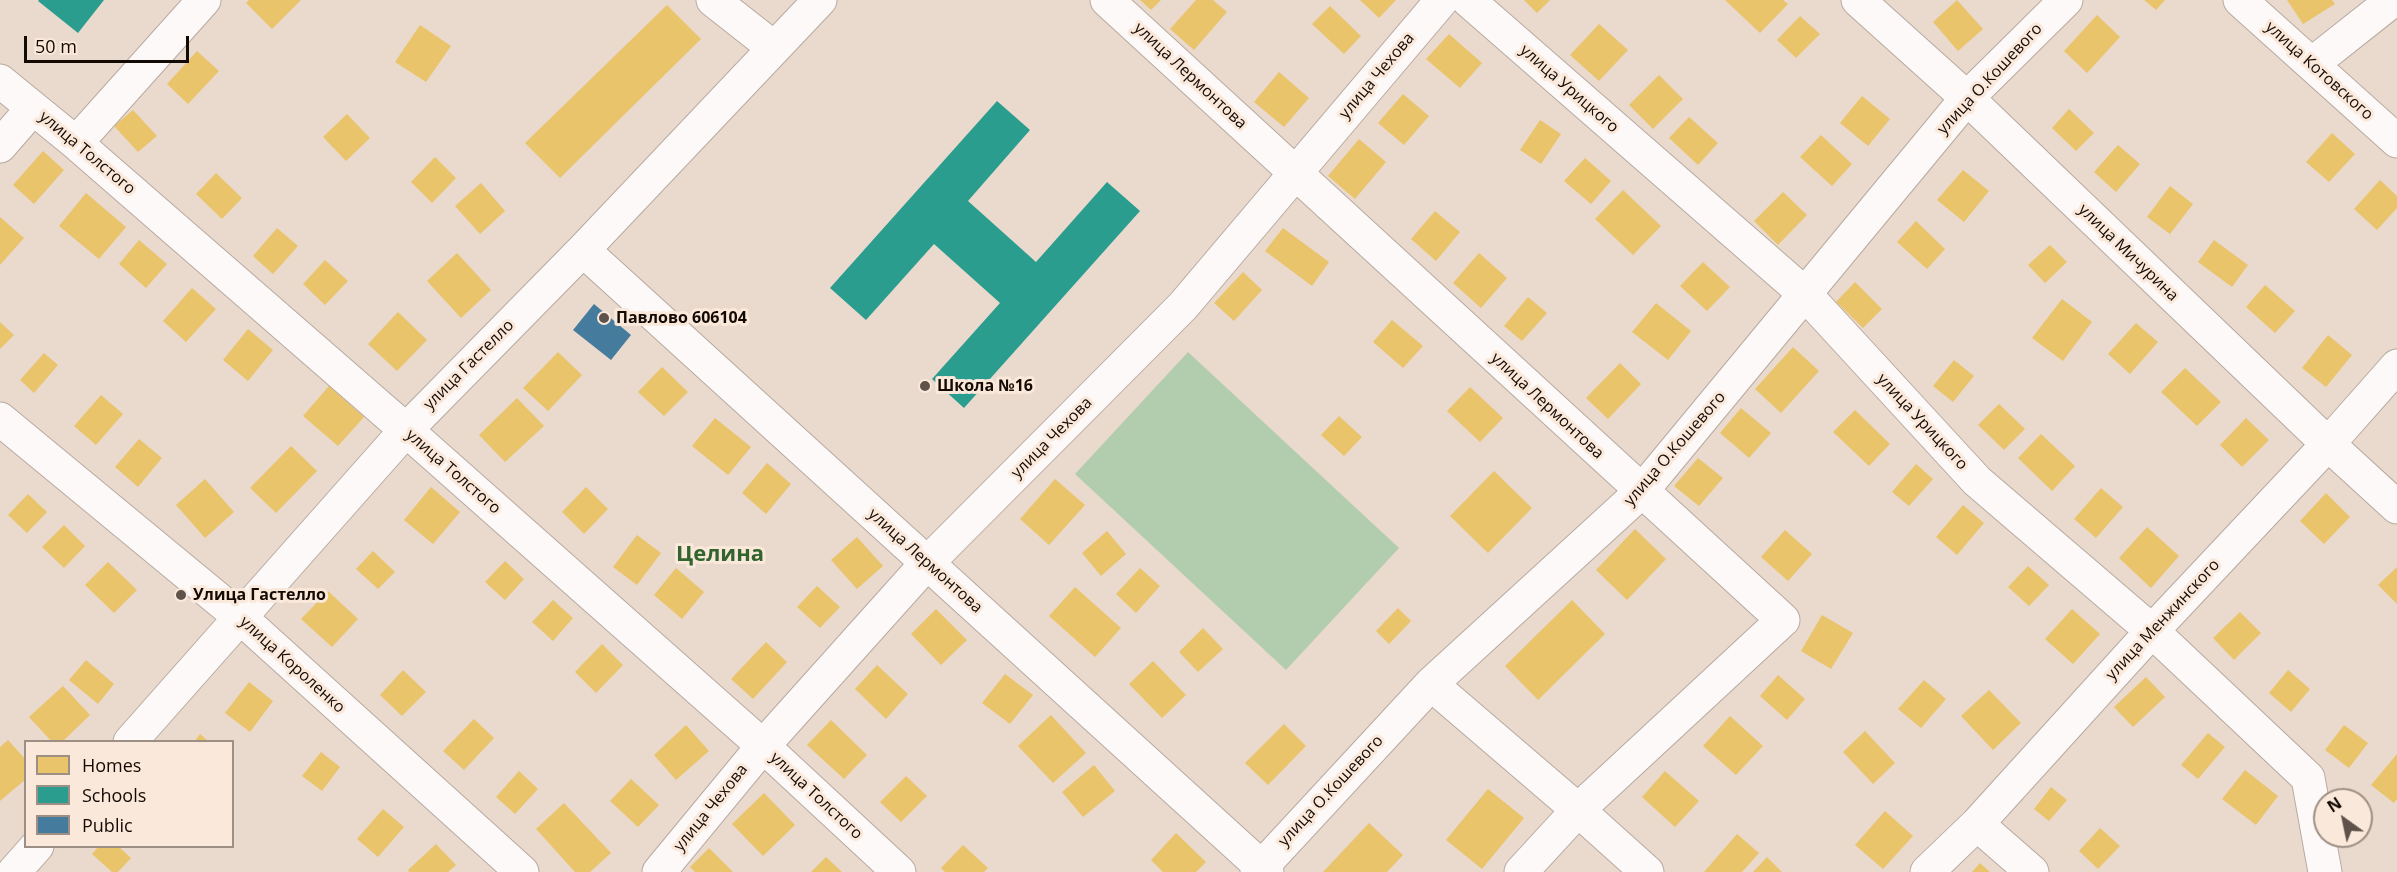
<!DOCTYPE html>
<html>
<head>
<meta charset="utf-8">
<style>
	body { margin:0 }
	#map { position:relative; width:2397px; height:872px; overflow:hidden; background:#ead9cd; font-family:"Open Sans",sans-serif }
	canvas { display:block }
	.legend { position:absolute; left:24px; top:740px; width:210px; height:108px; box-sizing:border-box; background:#fae8da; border:2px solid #9e8f84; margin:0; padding:8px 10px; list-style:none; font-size:18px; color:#140a04 }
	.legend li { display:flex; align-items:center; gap:12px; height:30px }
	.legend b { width:30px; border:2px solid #9e8f84 }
	.north { position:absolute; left:2313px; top:788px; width:60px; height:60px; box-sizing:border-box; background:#fae8da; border:2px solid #9e8f84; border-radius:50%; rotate:327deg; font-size:16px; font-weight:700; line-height:24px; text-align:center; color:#140a04 }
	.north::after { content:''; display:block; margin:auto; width:21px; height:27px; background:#5f524a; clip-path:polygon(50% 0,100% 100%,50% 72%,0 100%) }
	.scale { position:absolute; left:24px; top:36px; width:165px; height:27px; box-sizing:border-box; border:3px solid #140a04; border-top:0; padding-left:8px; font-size:18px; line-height:21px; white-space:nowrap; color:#140a04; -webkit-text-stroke:4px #fae8da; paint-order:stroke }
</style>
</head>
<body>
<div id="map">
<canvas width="2397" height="872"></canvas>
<ul class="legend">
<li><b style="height:16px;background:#e9c46a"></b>Homes</li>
<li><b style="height:16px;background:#2a9d8f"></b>Schools</li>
<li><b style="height:16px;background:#457b9d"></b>Public</li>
</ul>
<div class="north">N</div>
<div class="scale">50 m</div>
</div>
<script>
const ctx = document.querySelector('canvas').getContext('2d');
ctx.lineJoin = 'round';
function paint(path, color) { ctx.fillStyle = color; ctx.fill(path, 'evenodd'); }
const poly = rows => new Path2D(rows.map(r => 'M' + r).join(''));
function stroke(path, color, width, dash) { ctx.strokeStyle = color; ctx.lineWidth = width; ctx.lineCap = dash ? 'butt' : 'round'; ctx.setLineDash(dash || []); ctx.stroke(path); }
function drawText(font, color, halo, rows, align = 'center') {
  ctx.font = font + ' "Open Sans",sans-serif'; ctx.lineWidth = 6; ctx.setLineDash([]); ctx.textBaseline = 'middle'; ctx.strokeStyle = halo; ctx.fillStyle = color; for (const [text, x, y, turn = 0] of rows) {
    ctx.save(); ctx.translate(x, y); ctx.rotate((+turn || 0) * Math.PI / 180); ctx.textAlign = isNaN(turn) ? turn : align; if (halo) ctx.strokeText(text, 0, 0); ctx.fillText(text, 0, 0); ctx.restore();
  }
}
paint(poly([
	[1188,352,1399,548,1286,670,1075,474]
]), '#b2cdad');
paint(poly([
	[249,0,301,0,272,29,246,3],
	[1140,0,1161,0,1151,10],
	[1196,0,1213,0,1227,12,1194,50,1170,29],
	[1360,0,1396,0,1379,18],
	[1524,0,1550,0,1537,13],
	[1725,0,1783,0,1788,4,1760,33],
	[1957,0,1983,29,1958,51,1933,22],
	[2144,0,2165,0,2156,10],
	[2287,0,2332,0,2335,4,2303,24],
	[667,5,701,39,560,178,525,143],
	[1330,6,1361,36,1344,54,1312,24],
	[2097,15,2120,37,2087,73,2064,51],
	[1800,16,1820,34,1796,58,1777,40],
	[1599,24,1628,50,1599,81,1570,55],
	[420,25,451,46,426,82,395,62],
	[1449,34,1482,63,1460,88,1426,59],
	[197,51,219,71,188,104,167,84],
	[1279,72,1309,98,1284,127,1254,102],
	[1659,75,1683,99,1653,129,1629,105],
	[1403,94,1429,116,1404,145,1378,123],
	[1862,96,1890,119,1868,146,1840,123],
	[2069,109,2094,133,2076,151,2052,128],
	[133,110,157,136,138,152,114,126],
	[347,114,370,138,346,161,323,137],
	[1689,117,1718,143,1698,165,1669,138],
	[1540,120,1561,134,1541,164,1520,150],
	[2332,133,2355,154,2329,182,2306,162],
	[1821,135,1852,164,1832,186,1800,157],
	[1359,139,1386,162,1355,199,1328,176],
	[2118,145,2140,164,2116,192,2094,172],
	[43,151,64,170,34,204,13,185],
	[435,157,456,178,432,203,411,182],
	[1585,158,1611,181,1591,204,1564,181],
	[1963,170,1989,191,1964,222,1937,200],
	[216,173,242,198,222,219,196,194],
	[2380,180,2397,196,2397,208,2377,230,2354,209],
	[481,183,505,211,480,234,455,206],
	[2170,186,2193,204,2170,234,2147,217],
	[1623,190,1661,226,1633,255,1595,219],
	[1783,192,1807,215,1778,245,1754,221],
	[86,193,126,227,99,259,59,226],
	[1435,211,1460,232,1436,261,1411,239],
	[0,217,24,238,0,265],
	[1916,221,1945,249,1927,269,1897,242],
	[277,228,298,246,273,274,253,256],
	[1283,228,1329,262,1312,286,1265,251],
	[139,240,167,264,146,288,119,264],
	[2214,240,2248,265,2232,287,2198,262],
	[2050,245,2067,262,2045,283,2028,265],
	[457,253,491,290,461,318,427,281],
	[1479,253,1507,278,1481,308,1453,283],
	[325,260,348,281,325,305,303,284],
	[1703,262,1730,287,1707,311,1680,286],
	[1243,272,1262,290,1234,321,1214,303],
	[1855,282,1882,309,1863,328,1836,302],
	[2265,285,2295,311,2275,333,2246,307],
	[192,288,216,309,186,342,163,321],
	[1528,297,1547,313,1522,341,1504,326],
	[2062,299,2092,322,2063,361,2032,338],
	[1656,303,1691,331,1668,360,1632,332],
	[398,312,427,340,397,371,368,344],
	[1392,320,1423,346,1403,368,1373,342],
	[0,322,14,335,0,349],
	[2136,323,2158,342,2130,374,2108,354],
	[248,329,273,350,248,381,223,360],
	[2328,335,2352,355,2326,387,2302,368],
	[1793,347,1819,371,1781,413,1755,389],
	[558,352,582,375,548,411,523,388],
	[44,353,58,365,34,393,20,380],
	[1954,360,1974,376,1953,402,1933,386],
	[1620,363,1641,384,1608,419,1586,398],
	[662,367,688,392,664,416,638,392],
	[2185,368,2221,402,2197,426,2161,392],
	[329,386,364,417,338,446,303,416],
	[1470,387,1503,418,1480,442,1447,411],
	[101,395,123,414,96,445,74,426],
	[517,398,544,426,505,462,479,435],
	[1999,404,2025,429,2004,450,1978,425],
	[1741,408,1771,433,1749,458,1720,433],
	[1855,410,1890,444,1869,466,1833,432],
	[1339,416,1362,437,1344,456,1321,435],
	[715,418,751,447,728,475,692,446],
	[2246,418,2269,440,2242,467,2220,445],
	[2041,434,2075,466,2052,491,2018,458],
	[139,439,162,458,138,487,115,467],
	[291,446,317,471,276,513,250,488],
	[1698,458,1723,478,1699,506,1674,486],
	[767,463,791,484,766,514,742,493],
	[1916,464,1933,479,1909,506,1892,492],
	[1494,471,1532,508,1488,553,1450,516],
	[205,479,234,512,205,538,176,505],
	[1055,479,1085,505,1049,545,1020,519],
	[431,487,460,512,433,544,404,520],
	[586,487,608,509,584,534,562,512],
	[2101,488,2123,507,2096,538,2074,519],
	[2326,493,2350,517,2324,544,2300,521],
	[28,494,47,512,27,533,8,515],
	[1963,505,1984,523,1957,555,1936,537],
	[64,525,85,546,64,568,42,547],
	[2147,527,2179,556,2151,588,2119,558],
	[1635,529,1666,559,1627,600,1596,570],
	[1785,530,1812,554,1788,581,1761,557],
	[1107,531,1126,554,1101,576,1082,553],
	[637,535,661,553,637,585,613,567],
	[857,537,883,566,857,589,831,560],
	[373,551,395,572,378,589,356,569],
	[505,561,524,579,505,600,485,582],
	[108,562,137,590,114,613,85,585],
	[2028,566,2049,585,2029,606,2008,587],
	[2397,567,2397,604,2378,585],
	[676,568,704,592,682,619,654,595],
	[1140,568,1160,586,1136,613,1116,594],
	[817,586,840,607,820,628,797,607],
	[1075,587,1121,628,1095,657,1049,616],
	[328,591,358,619,332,647,301,619],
	[553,600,573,618,553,641,532,622],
	[1572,600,1605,634,1538,700,1505,666],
	[1398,608,1411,621,1389,644,1376,631],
	[936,609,967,640,941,665,911,634],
	[2072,609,2100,634,2073,664,2045,639],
	[2240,612,2261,633,2234,660,2213,638],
	[1822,615,1853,633,1831,669,1801,651],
	[1203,628,1223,649,1198,672,1179,652],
	[766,642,787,662,753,699,731,679],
	[602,644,623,665,596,693,575,672],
	[86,660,114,684,98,704,69,680],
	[1153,661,1186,695,1162,718,1129,684],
	[877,665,908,694,886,719,855,689],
	[403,670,426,692,402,716,380,695],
	[2288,670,2310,689,2291,712,2269,693],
	[1005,674,1033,695,1010,724,982,703],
	[1778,675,1805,699,1787,720,1760,696],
	[2146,677,2165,697,2133,727,2114,707],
	[1924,680,1946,699,1921,728,1898,709],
	[249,682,273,701,250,732,225,713],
	[63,686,90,715,62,742,52,742,29,717],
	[1989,690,2021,723,1993,750,1961,716],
	[1051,715,1086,753,1053,783,1018,746],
	[1730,716,1763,746,1736,775,1703,746],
	[474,719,494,738,464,770,443,751],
	[831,720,867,755,844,779,807,745],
	[1284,724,1306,746,1268,785,1245,763],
	[686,725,709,751,676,780,654,755],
	[2344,725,2368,743,2349,768,2325,750],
	[1865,731,1895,763,1873,784,1843,752],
	[2208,733,2225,747,2198,779,2181,765],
	[200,734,209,742,194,742],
	[8,740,26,760,26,779,0,801,0,747],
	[321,752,340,767,322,791,302,776],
	[2397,754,2397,799,2394,803,2371,785],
	[1094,765,1115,791,1083,817,1062,792],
	[2245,770,2278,796,2256,825,2222,799],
	[519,771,538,789,515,814,496,797],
	[1665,771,1699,801,1675,827,1642,797],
	[906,776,927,796,901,822,880,802],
	[631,779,659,805,638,827,610,801],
	[2051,787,2067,800,2049,821,2034,809],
	[1488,789,1524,818,1482,869,1446,840],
	[764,793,795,825,763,856,732,824],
	[564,803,611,853,590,872,575,872,536,829],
	[383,809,404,827,378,857,357,839],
	[1885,811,1913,836,1883,869,1855,845],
	[1369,823,1403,855,1387,872,1323,872],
	[2100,828,2120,846,2098,869,2079,851],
	[1176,833,1206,862,1196,872,1163,872,1151,860],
	[1737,834,1759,853,1742,872,1704,872],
	[436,844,456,865,448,872,409,872,408,870],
	[963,845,988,868,984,872,945,872,941,868],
	[99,846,118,846,131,858,118,872,112,872,92,854],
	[709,848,733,872,695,872,690,867],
	[826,857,842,872,811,872],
	[1767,857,1782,872,1753,872],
	[1980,863,1990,872,1972,872]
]), '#e9c46a');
paint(poly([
	[39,0,104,0,78,33,38,1],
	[997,101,1030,130,968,201,1036,262,1107,182,1140,211,964,408,932,379,1000,303,934,244,866,320,830,288]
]), '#2a9d8f');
paint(poly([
	[594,304,631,335,611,360,573,330]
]), '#457b9d');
const minor = poly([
	[713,0,774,48],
	[1107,0,1783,620,1578,810,1431,684],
	[1468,0,1805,294,1977,481,2152,631,2308,778,2325,872],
	[1858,0,1967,98,2328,444,2397,507],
	[2240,0,2397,141],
	[2312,64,2393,0],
	[0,81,76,143,406,430,763,746,899,872],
	[76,143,204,0],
	[0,146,33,108],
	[583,250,1267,872],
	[0,419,241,618,522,872],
	[130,742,406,430,583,250,820,0],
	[1977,824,2032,872],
	[14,872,37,846],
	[659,872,763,746,927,563,1183,306,1442,0],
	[1257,872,1431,684,1641,492,1967,98,2066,0],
	[1521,872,1578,810,1647,872],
	[1927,872,1977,824,2152,631,2328,444,2397,366]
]);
stroke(minor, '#b7aaa0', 35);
stroke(minor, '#fcf9f8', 33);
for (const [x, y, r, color] of [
	[604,318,6,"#5f524a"],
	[925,386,6,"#5f524a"],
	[181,595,6,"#5f524a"]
]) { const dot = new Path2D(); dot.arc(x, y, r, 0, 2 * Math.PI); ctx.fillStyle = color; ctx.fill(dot); stroke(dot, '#fae8da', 2); }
drawText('16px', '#140a04', '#fae8da', [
	["улица Котовского",2319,71,42],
	["улица Лермонтова",1190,76,43],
	["улица Чехова",1377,76,-50],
	["улица О.Кошевого",1990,79,-47],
	["улица Урицкого",1569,89,41],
	["улица Толстого",87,153,40],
	["улица Мичурина",2128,253,44],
	["улица Гастелло",469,365,-45],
	["улица Лермонтова",1547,406,43],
	["улица Урицкого",1922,422,47],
	["улица Чехова",1052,438,-45],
	["улица О.Кошевого",1675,449,-49],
	["улица Толстого",453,472,41],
	["улица Лермонтова",925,561,42],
	["улица Менжинского",2163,620,-47],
	["улица Короленко",292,665,42],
	["улица О.Кошевого",1331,791,-47],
	["улица Толстого",816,796,43],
	["улица Чехова",711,808,-51]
]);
drawText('bold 16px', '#140a04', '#fae8da', [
	["Павлово 606104",616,318],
	["Школа №16",937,386],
	["Улица Гастелло",193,595]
], 'left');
drawText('bold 22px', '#32642e', '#fae8da', [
	["Целина",720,555]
]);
</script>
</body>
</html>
